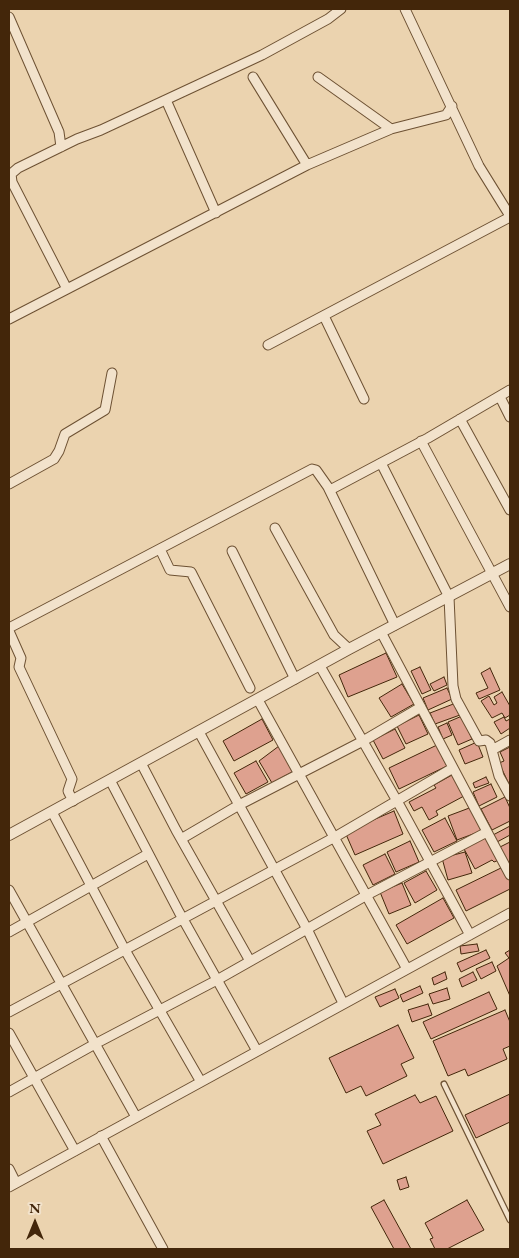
<!DOCTYPE html>
<html>
<head>
<meta charset="utf-8">
<style>
	body { margin:0 }
	#map { position:relative; width:519px; height:1258px; overflow:hidden; background:#ebd3af; font-family:"EB Garamond",serif }
	canvas { display:block }
	.frame { position:absolute; inset:0; border:10px solid #43260a; pointer-events:none }
	.north { position:absolute; left:10px; top:1198px; width:50px; height:50px; -webkit-text-stroke:4px #f2e2cb; paint-order:stroke; rotate:0deg; font-size:14px; font-weight:700; line-height:20px; text-align:center; color:#43260a }
	.north::after { content:''; display:block; margin:auto; width:18px; height:22px; background:#43260a; clip-path:polygon(50% 0,100% 100%,50% 72%,0 100%) }
</style>
</head>
<body>
<div id="map">
<canvas width="519" height="1258"></canvas>
<div class="frame"></div>
<div class="north">N</div>
</div>
<script>
const ctx = document.querySelector('canvas').getContext('2d');
ctx.lineJoin = 'round';
function paint(path, color) { ctx.fillStyle = color; ctx.fill(path, 'evenodd'); }
const poly = rows => new Path2D(rows.map(r => 'M' + r).join(''));
function stroke(path, color, width, dash) { ctx.strokeStyle = color; ctx.lineWidth = width; ctx.lineCap = dash ? 'butt' : 'round'; ctx.setLineDash(dash || []); ctx.stroke(path); }
const building = poly([
	[386,653,397,677,348,697,339,675,386,653],
	[420,667,431,690,422,694,411,671,420,667],
	[490,668,500,690,479,699,476,693,488,688,481,673,490,668],
	[444,677,447,685,434,691,430,684,444,677],
	[402,684,414,704,391,717,379,698,402,684],
	[447,688,452,699,428,710,423,698,447,688],
	[502,692,510,706,510,715,505,718,502,713,492,718,481,701,489,696,494,705,497,703,494,697,502,692],
	[456,703,460,715,435,724,430,713,456,703],
	[419,715,428,734,406,744,397,726,419,715],
	[462,716,472,739,458,745,448,722,462,716],
	[504,717,506,721,510,719,510,728,501,734,494,722,504,717],
	[262,719,273,740,234,761,223,741,262,719],
	[447,723,452,735,443,739,438,727,447,723],
	[395,729,405,748,383,759,373,740,395,729],
	[477,742,483,757,465,764,459,750,477,742],
	[437,745,447,766,399,789,389,768,437,745],
	[279,746,294,771,272,783,259,761,279,746],
	[510,747,510,784,509,784,499,763,504,761,500,752,510,747],
	[256,761,268,782,246,794,234,773,256,761],
	[452,775,464,796,436,811,438,815,429,820,422,807,414,811,409,802,436,788,434,785,452,775],
	[486,777,489,783,475,788,473,783,486,777],
	[491,784,497,797,479,806,473,792,491,784],
	[505,797,510,808,510,821,492,830,481,809,505,797],
	[472,807,481,831,457,840,448,816,472,807],
	[394,811,403,834,355,855,345,832,394,811],
	[445,818,457,841,434,852,422,830,445,818],
	[510,826,510,835,497,842,493,835,510,826],
	[487,836,499,860,494,862,492,860,475,869,464,849,487,836],
	[410,841,419,862,396,872,387,852,410,841],
	[510,842,510,865,507,867,498,848,510,842],
	[465,852,472,873,448,880,442,858,465,852],
	[385,854,395,874,373,885,363,865,385,854],
	[503,867,510,881,510,889,466,911,456,890,503,867],
	[426,871,437,890,415,903,404,883,426,871],
	[402,883,411,905,389,914,380,892,402,883],
	[443,898,454,918,407,944,396,925,443,898],
	[477,944,479,951,461,954,460,946,477,944],
	[486,950,490,958,461,972,457,963,486,950],
	[510,950,510,996,497,966,509,958,505,953,510,950],
	[492,962,496,971,481,979,476,969,492,962],
	[445,972,447,979,434,985,432,978,445,972],
	[473,972,477,980,462,987,459,979,473,972],
	[420,986,423,993,403,1002,400,995,420,986],
	[447,988,450,999,433,1004,429,994,447,988],
	[395,989,399,998,380,1007,375,997,395,989],
	[489,992,497,1009,431,1039,423,1022,489,992],
	[428,1004,432,1015,412,1022,408,1010,428,1004],
	[505,1010,510,1022,510,1046,503,1049,507,1059,468,1076,465,1069,448,1076,433,1041,505,1010],
	[398,1025,414,1058,401,1064,407,1076,366,1096,361,1086,346,1093,329,1058,398,1025],
	[510,1094,510,1122,476,1138,465,1115,510,1094],
	[415,1095,420,1103,436,1096,453,1131,383,1164,367,1131,381,1125,375,1114,415,1095],
	[406,1177,409,1187,400,1190,397,1180,406,1177],
	[384,1200,411,1249,394,1249,371,1207,384,1200],
	[467,1200,484,1230,447,1249,435,1249,430,1239,433,1238,425,1223,467,1200]
]);
paint(building, '#dea18f');
stroke(building, '#43260a', 1);
const service = poly([
	[444,1084,510,1220]
]);
const minor = poly([
	[405,9,479,166,510,216],
	[9,17,59,132,61,147],
	[253,77,307,165],
	[318,77,391,129],
	[166,100,216,213],
	[67,289,12,182,11,174,18,168,77,139,101,130,262,55,328,19,341,9],
	[324,316,364,399],
	[9,319,307,165,391,129,446,115,452,106],
	[268,345,510,217],
	[500,397,510,417],
	[460,419,510,510],
	[421,441,510,607],
	[381,463,449,597,453,686,456,699,479,741,486,740,490,743,499,776,510,796],
	[9,484,54,459,59,451,65,434,105,410,112,373],
	[330,490,428,438,510,390],
	[275,528,334,635,349,649],
	[160,549,170,570,191,572,250,688],
	[232,551,295,679],
	[9,628,312,469,316,470,328,487,395,625],
	[9,631,21,658,19,667,72,779,68,791,73,801],
	[381,632,510,875],
	[320,666,401,808,470,935],
	[258,700,407,969],
	[199,732,307,929,343,1003],
	[492,750,510,740],
	[141,763,176,830,250,961],
	[110,780,179,912,257,1051],
	[52,812,125,950,201,1082],
	[181,839,239,805,363,741,421,707],
	[9,890,136,1117],
	[9,932,148,854],
	[9,1012,335,837,453,768],
	[9,1033,75,1151],
	[9,1092,95,1044,217,980,367,895,487,832],
	[101,1136,163,1249],
	[9,1169,16,1183],
	[9,1187,510,913]
]);
const tertiary = poly([
	[9,835,349,649,510,564]
]);
stroke(service, '#6d5133', 7);
stroke(minor, '#6d5133', 11);
stroke(tertiary, '#6d5133', 12);
stroke(service, '#f2e2cb', 4.5);
stroke(minor, '#f2e2cb', 9);
stroke(tertiary, '#f2e2cb', 10);
</script>
</body>
</html>
